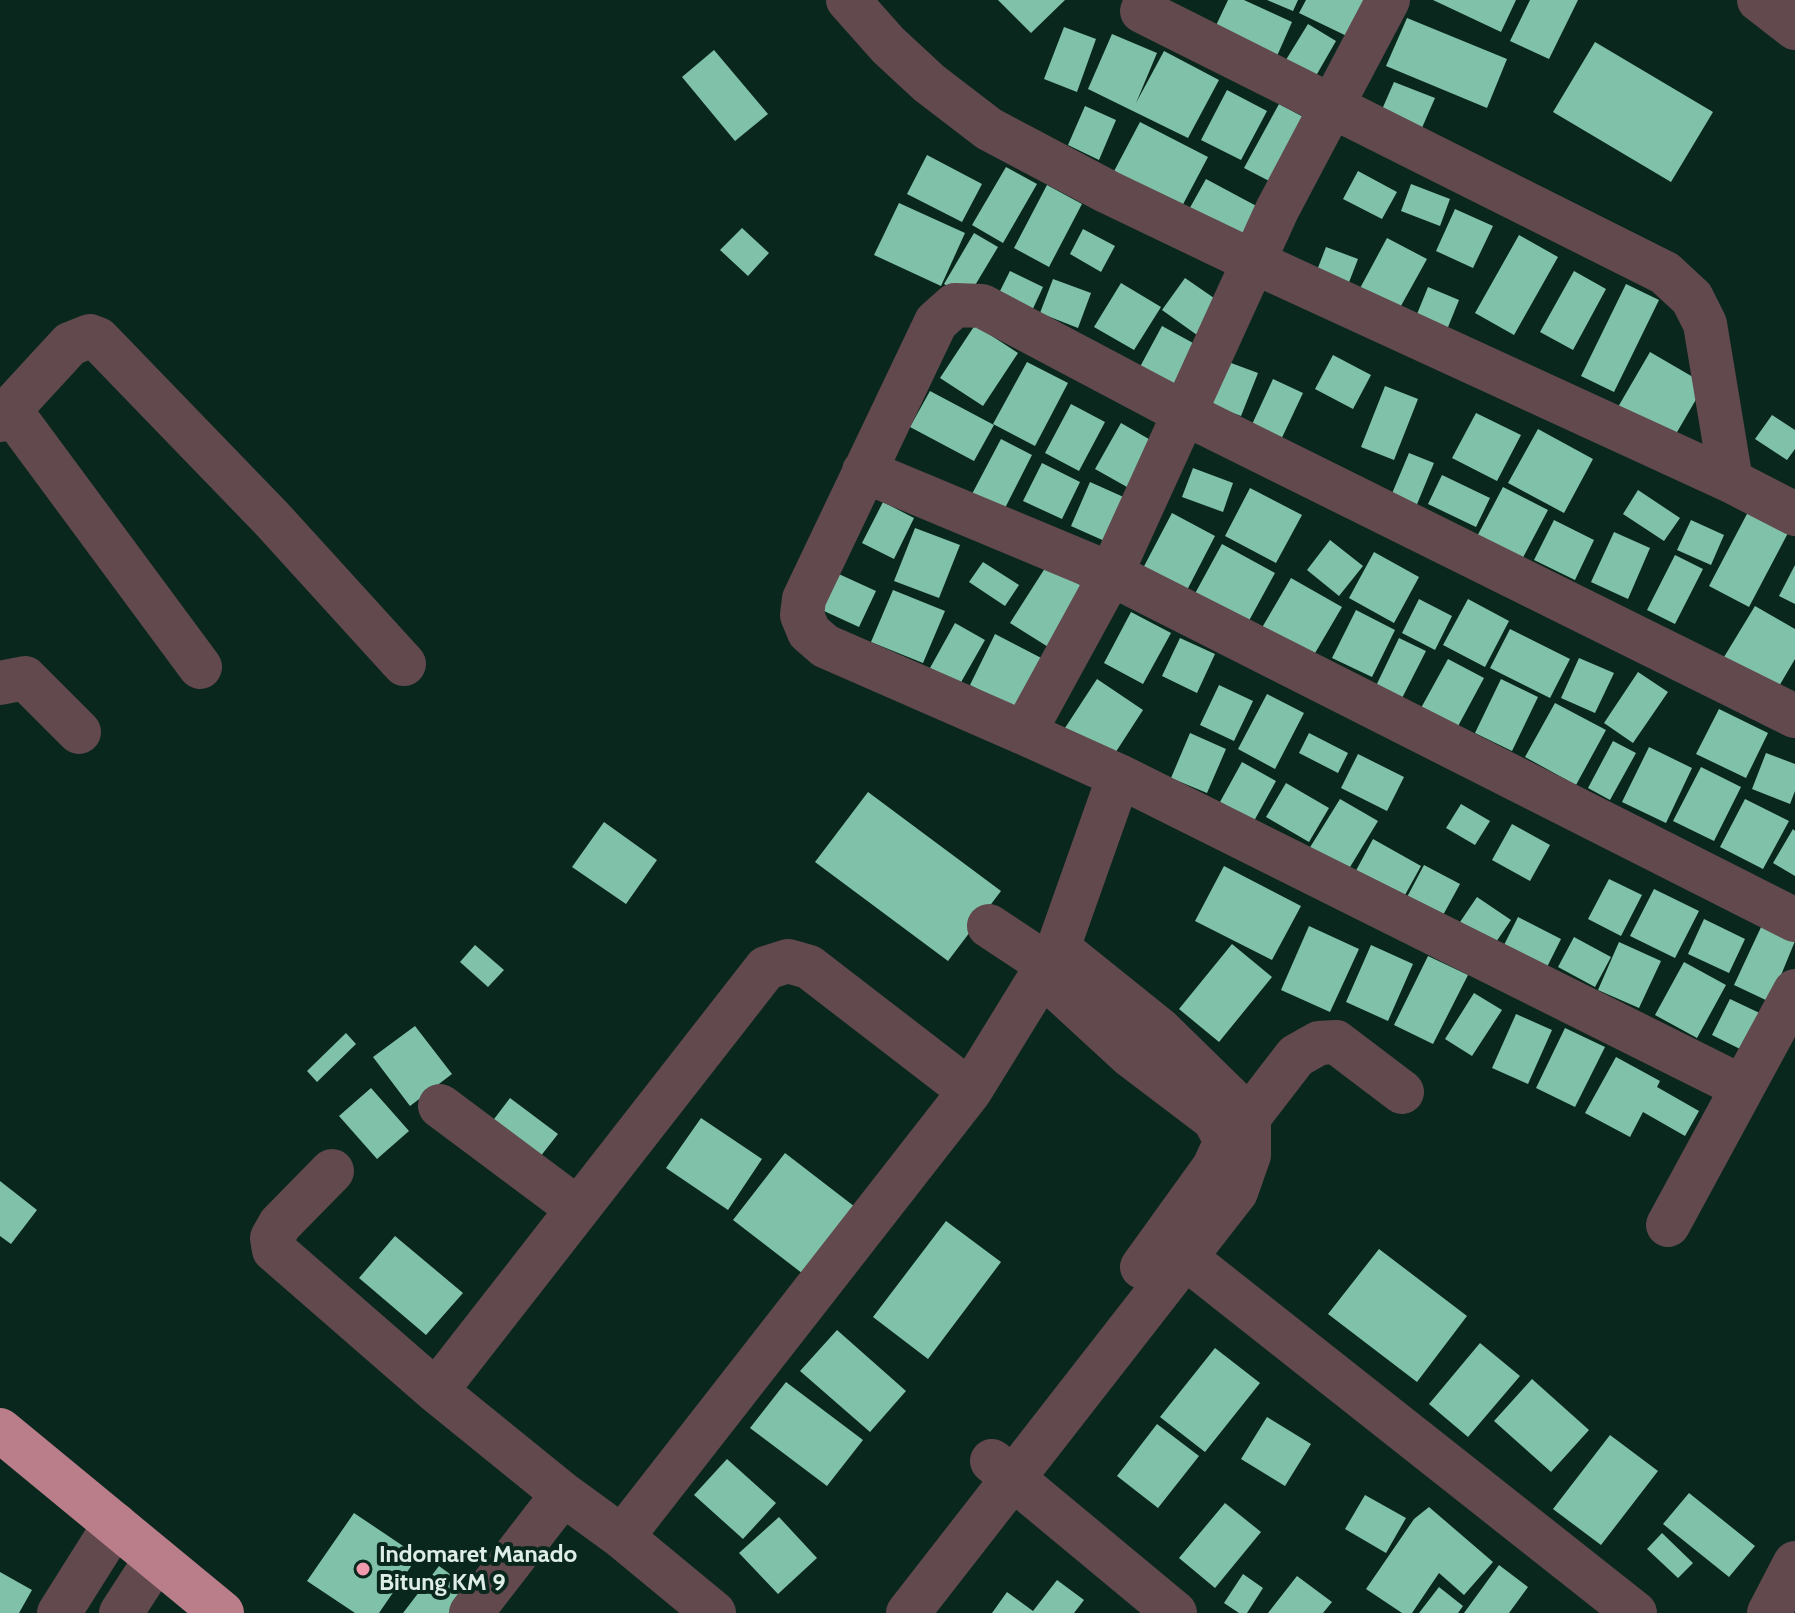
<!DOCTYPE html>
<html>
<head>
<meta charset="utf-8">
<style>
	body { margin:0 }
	canvas { display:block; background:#0a271e }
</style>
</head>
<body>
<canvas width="1795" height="1613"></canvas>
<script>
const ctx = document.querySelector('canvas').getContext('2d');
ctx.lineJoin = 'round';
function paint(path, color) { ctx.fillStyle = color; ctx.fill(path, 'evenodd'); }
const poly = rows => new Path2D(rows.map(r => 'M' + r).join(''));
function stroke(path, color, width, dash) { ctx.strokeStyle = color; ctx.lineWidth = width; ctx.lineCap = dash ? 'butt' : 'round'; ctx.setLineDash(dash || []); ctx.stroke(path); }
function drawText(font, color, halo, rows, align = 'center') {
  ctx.font = font + ' Cabin,sans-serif'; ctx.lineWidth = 8; ctx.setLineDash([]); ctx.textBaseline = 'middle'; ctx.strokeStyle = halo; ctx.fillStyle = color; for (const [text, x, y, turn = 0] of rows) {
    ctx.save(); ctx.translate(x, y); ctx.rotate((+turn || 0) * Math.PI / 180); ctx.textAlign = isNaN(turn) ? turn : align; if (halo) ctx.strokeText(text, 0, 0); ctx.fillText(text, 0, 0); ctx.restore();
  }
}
paint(poly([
	[998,0,1065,0,1031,33],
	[1228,0,1244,0,1292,22,1273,65,1211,36],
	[1267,0,1298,0,1293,11],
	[1306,0,1363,0,1372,5,1355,40,1299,13],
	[1433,0,1516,0,1501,32],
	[1530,0,1578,0,1549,59,1510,41],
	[1407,18,1507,59,1487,108,1386,66],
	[1308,24,1336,41,1313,81,1284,63],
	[1064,27,1096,39,1077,92,1044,79],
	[1112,34,1157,53,1136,103,1164,51,1219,80,1188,138,1088,89],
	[1595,42,1713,112,1671,182,1553,112],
	[714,50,768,114,735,141,682,77],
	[1394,82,1435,98,1421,130,1380,114],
	[1227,90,1267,111,1241,160,1201,140],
	[1279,104,1309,120,1275,184,1244,168],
	[1085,106,1116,120,1099,160,1068,145],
	[1140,122,1208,157,1180,210,1112,175],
	[927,155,982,184,962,222,907,194],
	[1006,167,1037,184,1003,243,972,225],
	[1358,171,1397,192,1382,219,1343,199],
	[1206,179,1262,209,1243,242,1187,213],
	[1411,184,1450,199,1440,226,1401,211],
	[1047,185,1082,204,1049,267,1014,248],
	[899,203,965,233,941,286,874,255],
	[1455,209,1493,226,1473,268,1436,251],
	[742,228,769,253,748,276,720,250],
	[1083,229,1115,246,1101,272,1070,254],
	[974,233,998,247,968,297,944,284],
	[1519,235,1558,257,1514,335,1475,313],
	[1387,238,1427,259,1397,313,1358,292],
	[1326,247,1358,259,1346,290,1314,278],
	[1010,271,1043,287,1030,315,996,299],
	[1574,271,1606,289,1573,350,1540,332],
	[1185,278,1227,307,1204,340,1162,310],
	[1053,279,1091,293,1078,328,1040,313],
	[1121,283,1161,307,1134,350,1094,327],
	[1626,284,1659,300,1614,392,1581,376],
	[1428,287,1459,300,1446,332,1415,319],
	[975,325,1018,353,983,406,940,378],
	[1162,326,1204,349,1175,400,1134,378],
	[1650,352,1705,384,1673,439,1618,407],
	[1333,355,1371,375,1353,409,1315,389],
	[1223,360,1258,373,1241,416,1206,403],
	[1027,362,1068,383,1035,446,993,424],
	[1273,379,1303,393,1278,446,1248,433],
	[1385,386,1418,399,1394,460,1361,447],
	[930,391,994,425,974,461,910,427],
	[1071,404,1105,422,1079,471,1045,453],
	[1476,413,1521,435,1497,481,1452,458],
	[1772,415,1795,430,1795,449,1787,460,1755,439],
	[1121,423,1154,442,1127,487,1095,469],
	[1538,429,1593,459,1564,513,1508,483],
	[1001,439,1032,455,1004,510,972,494],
	[1409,453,1434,463,1413,514,1388,503],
	[1042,463,1080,482,1062,519,1023,501],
	[1193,468,1233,483,1223,512,1182,497],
	[1442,475,1490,498,1476,527,1428,504],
	[1090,482,1128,499,1109,543,1071,526],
	[1503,487,1548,510,1518,567,1473,544],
	[1250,488,1302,515,1276,563,1225,536],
	[1638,490,1680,518,1664,541,1623,514],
	[883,502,914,518,894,559,862,543],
	[1748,512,1788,533,1749,607,1709,586],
	[1172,513,1215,536,1185,594,1141,572],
	[1554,520,1594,540,1575,580,1534,560],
	[1691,520,1724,535,1711,565,1677,550],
	[915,528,960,545,939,598,894,581],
	[1614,532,1650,548,1628,599,1591,582],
	[1330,540,1363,566,1339,596,1307,570],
	[1222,544,1275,573,1245,628,1192,599],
	[1374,552,1419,577,1394,623,1349,598],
	[1675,555,1703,569,1675,624,1647,610],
	[983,562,1019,585,1005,606,969,582],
	[1047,565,1090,591,1053,650,1010,623],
	[1795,565,1795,604,1779,596],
	[830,570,876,591,859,627,813,606],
	[1291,578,1342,607,1311,660,1260,631],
	[893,590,945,611,923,663,871,642],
	[1419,599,1452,616,1435,650,1402,633],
	[1468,599,1509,621,1485,667,1443,645],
	[1755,606,1795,629,1795,659,1775,693,1721,662],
	[1356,610,1395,630,1372,677,1332,658],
	[1131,612,1171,633,1143,684,1104,663],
	[955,623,985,640,960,684,930,668],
	[1510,629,1570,659,1550,698,1490,668],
	[995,634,1049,662,1023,712,970,685],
	[1180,638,1215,654,1197,693,1162,676],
	[1399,638,1426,651,1400,702,1374,690],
	[1579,658,1614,673,1595,713,1561,698],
	[1448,659,1484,678,1457,728,1421,708],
	[1638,672,1668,692,1633,743,1604,723],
	[1097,679,1143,710,1110,761,1063,731],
	[1501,679,1538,697,1512,751,1475,733],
	[1219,685,1253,701,1234,741,1200,725],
	[1267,694,1304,713,1275,769,1238,749],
	[1555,703,1606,730,1576,785,1525,757],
	[1719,709,1768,733,1746,778,1696,754],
	[1190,733,1226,749,1207,793,1171,778],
	[1309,733,1348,753,1338,773,1299,753],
	[1613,741,1636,753,1610,800,1588,788],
	[1649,747,1692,768,1666,823,1622,802],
	[1766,753,1795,764,1795,791,1790,804,1752,789],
	[1358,754,1404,777,1387,811,1341,788],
	[1242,762,1276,781,1254,821,1220,802],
	[1701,767,1741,787,1714,841,1673,821],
	[1286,783,1329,808,1309,842,1266,817],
	[868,792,1001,891,948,961,815,862],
	[1340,799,1378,821,1347,872,1309,849],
	[1745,799,1789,821,1763,869,1720,847],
	[1461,804,1490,821,1475,845,1446,828],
	[604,822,657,860,626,904,572,867],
	[1512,824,1550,845,1530,881,1492,860],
	[1793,829,1795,831,1795,876,1773,863],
	[1373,839,1421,866,1400,904,1352,878],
	[1424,865,1460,884,1442,917,1406,899],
	[1224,866,1301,906,1272,960,1195,921],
	[1609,879,1642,895,1621,936,1588,919],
	[1654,889,1699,911,1675,958,1630,936],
	[1477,897,1511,920,1492,948,1458,925],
	[1518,917,1561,939,1547,967,1504,945],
	[1704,919,1745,939,1729,973,1688,954],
	[1762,925,1795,941,1770,1002,1734,985],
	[1309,926,1359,949,1330,1012,1281,990],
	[1574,937,1611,957,1595,987,1558,967],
	[1619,942,1661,961,1639,1008,1598,990],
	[1232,944,1272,977,1219,1042,1179,1009],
	[475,945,504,970,488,987,460,962],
	[1371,945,1413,964,1388,1021,1346,1002],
	[1428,956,1468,975,1433,1044,1394,1025],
	[1684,962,1726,985,1697,1038,1655,1015],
	[1474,993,1502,1010,1472,1056,1445,1039],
	[1730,999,1768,1017,1750,1054,1712,1035],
	[1516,1014,1552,1030,1528,1084,1492,1068],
	[415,1026,452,1074,410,1106,373,1057],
	[1565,1028,1605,1047,1575,1107,1536,1088],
	[346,1033,356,1044,317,1082,307,1071],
	[1616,1057,1660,1081,1657,1087,1699,1111,1685,1136,1643,1112,1630,1137,1585,1113],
	[371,1088,409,1131,377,1159,339,1116],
	[510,1098,558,1134,529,1171,482,1135],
	[701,1118,762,1159,728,1210,666,1168],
	[785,1153,859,1210,807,1277,733,1220],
	[0,1181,37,1210,11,1244,0,1236],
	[946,1221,1001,1262,928,1359,873,1317],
	[395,1236,463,1293,426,1335,359,1278],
	[1379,1249,1467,1316,1417,1382,1328,1314],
	[837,1330,906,1391,870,1432,800,1371],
	[1480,1343,1520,1376,1468,1437,1429,1404],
	[1215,1348,1260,1383,1205,1452,1160,1417],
	[1532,1379,1589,1430,1551,1472,1494,1421],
	[786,1382,863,1440,827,1486,750,1428],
	[1267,1417,1311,1444,1285,1486,1241,1459],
	[1157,1424,1199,1456,1158,1508,1117,1476],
	[1610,1435,1658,1471,1601,1545,1553,1509],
	[727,1459,776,1503,743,1539,694,1495],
	[1689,1493,1755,1546,1729,1577,1663,1524],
	[1365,1495,1406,1518,1386,1553,1345,1529],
	[1225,1503,1261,1532,1215,1588,1179,1558],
	[1429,1507,1493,1562,1464,1595,1439,1573,1412,1613,1402,1613,1366,1589,1414,1519],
	[354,1513,418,1556,379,1613,355,1613,307,1581],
	[779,1517,817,1558,778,1594,739,1553],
	[1662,1533,1693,1563,1678,1578,1647,1549],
	[1499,1565,1528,1587,1509,1613,1464,1613],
	[439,1566,473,1591,457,1613,403,1613],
	[0,1572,32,1590,19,1613,0,1613],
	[1243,1574,1263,1588,1247,1613,1239,1613,1224,1603],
	[1297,1576,1332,1602,1323,1613,1268,1613],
	[1057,1580,1084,1600,1074,1613,992,1613,1007,1592,1033,1611],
	[1439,1587,1463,1606,1458,1613,1419,1613]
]), '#7fc1a9');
stroke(poly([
	[848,0,888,45,929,83,989,129,1108,192,1254,262,1731,481],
	[1759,0,1795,28],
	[1142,11,1665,273,1692,298,1705,324,1731,481,1795,514],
	[10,410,200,667],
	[0,420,70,344,90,336,98,339,272,519,404,664],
	[864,471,1111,574,1795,920],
	[0,683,25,678,79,732],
	[1024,733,825,646,809,632,802,615,804,599,936,322,955,305,982,306,1184,413,1795,716],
	[1119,776,1742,1087],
	[989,926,1048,965],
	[1043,975,1131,1056,1214,1119,1226,1141,1214,1167,1142,1267],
	[440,1106,578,1209],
	[1229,1138,1249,1117,1296,1056,1319,1043,1336,1042,1402,1092],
	[332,1171,280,1224,272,1238,274,1250,436,1391],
	[1668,1225,1795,991],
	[1163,1240,1635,1613],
	[992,1461,1175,1613],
	[563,1494,436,1391,766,968,788,961,809,967,970,1091],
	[622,1537,970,1091,1058,948,1119,776,1024,733,1111,574,1277,210,1388,0],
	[59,1613,115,1524],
	[121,1613,156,1559],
	[471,1613,563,1494,622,1537,714,1613],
	[908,1613,1236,1192,1249,1155,1249,1117,1160,1030,1058,948],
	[1769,1613,1795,1563]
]), '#62494e', 44);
stroke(poly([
	[0,1430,222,1613]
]), '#ba7e8a', 44);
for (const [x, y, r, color] of [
	[363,1569,8,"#f29aad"]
]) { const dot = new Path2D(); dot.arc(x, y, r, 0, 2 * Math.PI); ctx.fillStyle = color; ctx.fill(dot); stroke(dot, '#0a271e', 3); }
drawText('bold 24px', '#deeee7', '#0a271e', [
	["Indomaret Manado",379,1555],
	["Bitung KM 9",379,1583]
], 'left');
</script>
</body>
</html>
